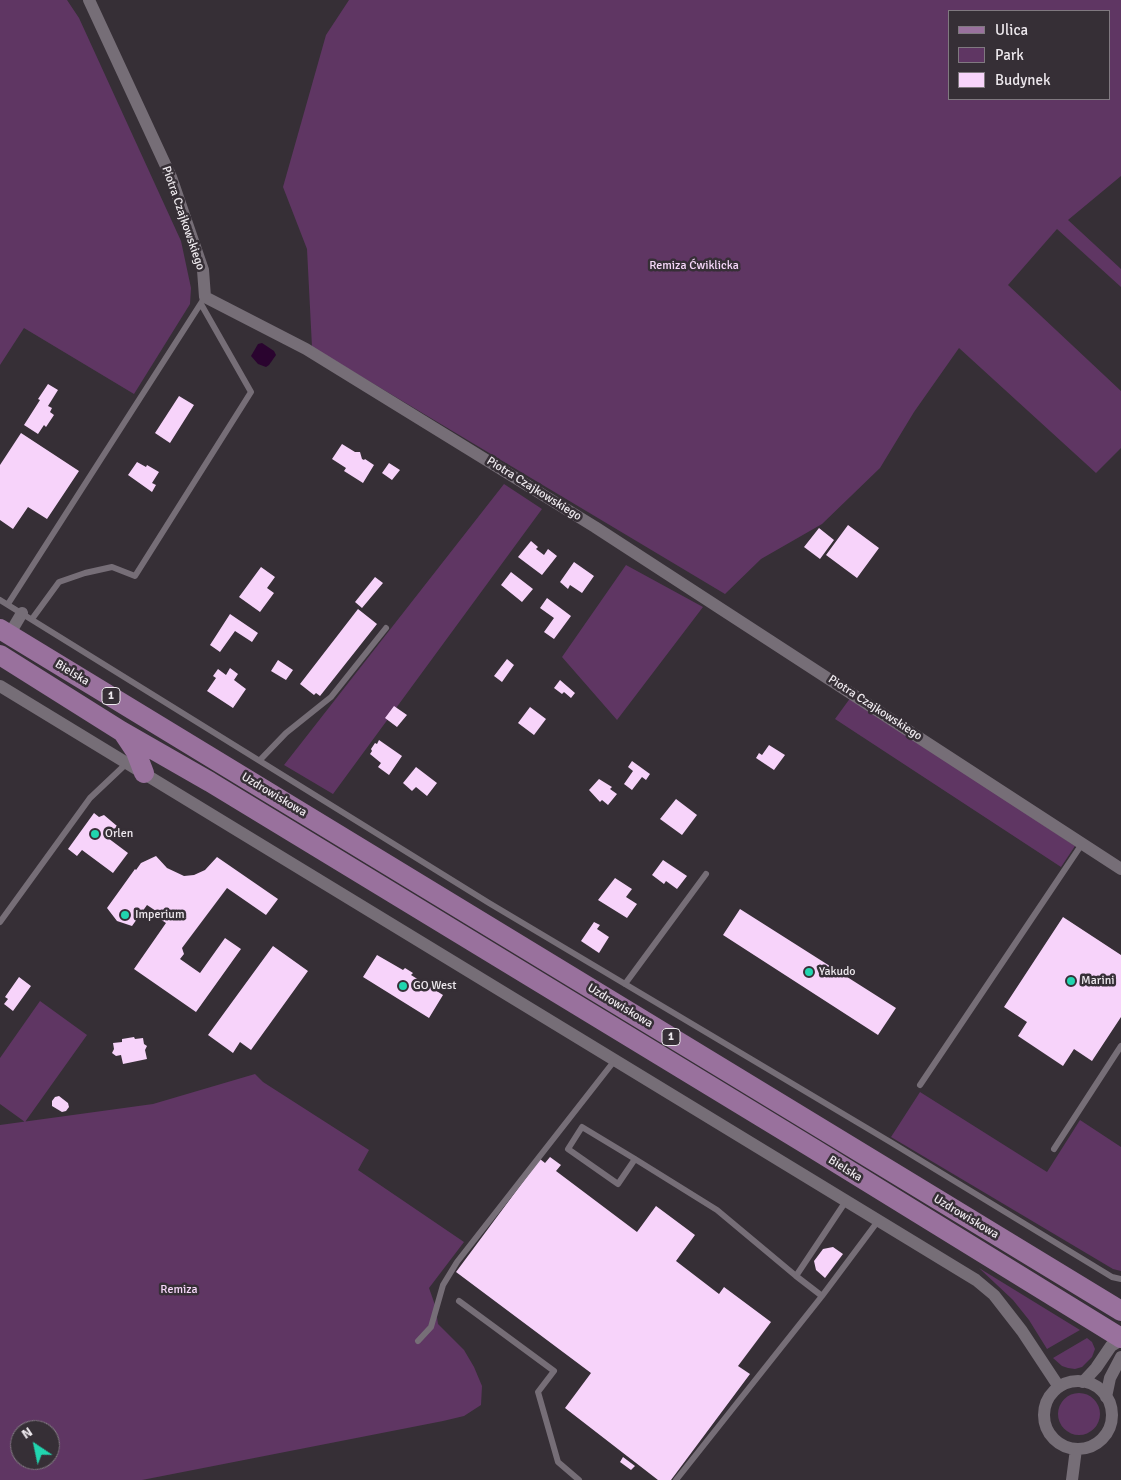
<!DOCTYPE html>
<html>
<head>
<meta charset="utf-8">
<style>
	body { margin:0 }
	#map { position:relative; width:1121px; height:1480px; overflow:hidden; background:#362f36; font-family:Signika,sans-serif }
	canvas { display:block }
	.legend { position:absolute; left:948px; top:10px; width:162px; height:90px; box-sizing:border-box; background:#362f36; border:1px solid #807980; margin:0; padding:6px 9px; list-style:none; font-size:15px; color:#eee9ee }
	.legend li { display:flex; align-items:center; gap:10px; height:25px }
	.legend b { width:25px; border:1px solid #807980 }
	.north { position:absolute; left:10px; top:1420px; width:50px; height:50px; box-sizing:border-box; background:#362f36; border:1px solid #807980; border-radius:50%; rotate:326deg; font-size:14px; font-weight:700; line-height:20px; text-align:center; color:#eee9ee }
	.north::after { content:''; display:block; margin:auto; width:18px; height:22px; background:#21d5af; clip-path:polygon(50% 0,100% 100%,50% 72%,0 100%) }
</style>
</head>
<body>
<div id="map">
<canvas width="1121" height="1480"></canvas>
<ul class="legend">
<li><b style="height:6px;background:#99719d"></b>Ulica</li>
<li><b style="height:14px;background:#5f3663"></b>Park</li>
<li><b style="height:14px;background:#f7d3fa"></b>Budynek</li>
</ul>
<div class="north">N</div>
</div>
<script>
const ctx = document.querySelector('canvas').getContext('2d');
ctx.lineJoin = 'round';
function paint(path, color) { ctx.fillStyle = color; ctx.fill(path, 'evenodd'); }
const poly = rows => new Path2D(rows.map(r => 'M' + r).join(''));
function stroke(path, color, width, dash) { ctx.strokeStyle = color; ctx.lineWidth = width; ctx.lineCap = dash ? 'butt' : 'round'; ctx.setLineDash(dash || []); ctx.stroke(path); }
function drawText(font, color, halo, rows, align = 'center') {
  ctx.font = font + ' Signika,sans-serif'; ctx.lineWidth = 5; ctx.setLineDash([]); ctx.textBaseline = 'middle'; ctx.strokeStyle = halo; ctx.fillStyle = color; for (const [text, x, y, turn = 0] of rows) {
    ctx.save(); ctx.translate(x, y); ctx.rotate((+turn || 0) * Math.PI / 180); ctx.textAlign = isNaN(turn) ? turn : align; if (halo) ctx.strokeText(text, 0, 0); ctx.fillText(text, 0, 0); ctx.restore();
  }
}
paint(poly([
	[0,0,67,0,79,18,181,241,191,288,190,304,134,394,24,328,0,365],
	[349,0,1121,0,1121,176,1068,220,1121,269,1121,287,1057,229,1008,285,1121,391,1121,448,1096,473,959,348,914,412,880,468,822,524,761,559,725,594,312,347,307,249,283,187,326,35],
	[950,11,1110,11,1110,99,950,99],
	[504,484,542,509,333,794,284,765],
	[626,565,703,607,617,720,562,657],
	[851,697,1075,846,1061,867,835,719],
	[40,1001,87,1035,25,1122,0,1104,0,1058],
	[255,1074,263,1082,369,1150,358,1170,464,1242,429,1288,435,1305,438,1324,464,1350,474,1367,482,1386,481,1405,464,1416,443,1421,142,1480,0,1480,0,1125,153,1104],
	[20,1430,50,1430,50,1460,20,1460],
	[920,1092,1047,1172,1080,1120,1121,1147,1121,1271,1113,1269,891,1137],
	[979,1268,1080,1330,1047,1349,1029,1320,1013,1300],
	[1087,1338,1092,1342,1095,1349,1092,1357,1082,1367,1075,1369,1068,1368,1062,1366,1053,1358],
	'1058 1414a21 21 0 1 1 42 0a21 21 0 1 1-42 0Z'
]), '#5f3663');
paint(poly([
	[262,343,274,351,276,355,269,365,266,367,258,364,251,356,258,344]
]), '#2a042f');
paint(poly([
	[48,384,58,390,48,406,52,408,50,412,54,415,46,427,44,425,38,434,24,425,40,400,38,399],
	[179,396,194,405,170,443,155,433],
	[21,433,79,471,47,519,28,507,13,529,0,520,0,465],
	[342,444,355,452,360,452,362,459,364,460,365,459,374,465,363,483,344,471,346,468,332,459],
	[137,462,146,467,147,465,159,472,152,483,156,485,152,492,128,475],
	[389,463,400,470,392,480,382,473],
	[848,525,879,548,857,578,826,555],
	[819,528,834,540,820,559,804,547],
	[531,541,538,547,536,549,544,555,548,549,557,556,542,575,518,557],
	[574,562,594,576,582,593,570,585,568,589,560,582],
	[261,567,275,577,267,588,274,593,260,612,239,597],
	[511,572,533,589,522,602,501,585],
	[375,577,383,583,362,608,355,602],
	[547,598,571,616,554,639,544,632,554,618,540,608],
	[358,609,377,624,320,696,316,693,314,695,300,684],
	[230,614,258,633,252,642,235,631,220,652,210,645],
	[507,659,514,665,502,682,494,676],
	[278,660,293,670,286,680,271,671],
	[230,668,238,674,234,680,246,689,233,708,207,691,216,678,213,676,218,669,226,675],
	[560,680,575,693,571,698,564,692,562,694,554,688],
	[394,706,407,715,397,727,385,718],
	[530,707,546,719,534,735,518,723],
	[379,740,402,756,389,775,378,767,381,763,370,754,372,751,371,749,375,743,377,744],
	[769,745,785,755,774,770,756,758,759,753,762,755],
	[632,761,650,774,646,780,642,777,632,790,624,784,633,771,628,767],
	[416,767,437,783,427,796,416,787,412,791,403,783],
	[599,779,612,787,610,789,617,794,608,805,602,800,600,802,589,790],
	[676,799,697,815,682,835,660,819],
	[94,813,99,817,104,815,117,826,108,838,128,853,113,873,82,850,77,856,68,849],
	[156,856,167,868,184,876,194,875,205,870,217,857,278,899,266,915,227,888,182,948,184,954,180,959,200,973,225,938,241,949,196,1012,134,969,166,923,157,917,159,913,147,905,132,926,117,921,107,908,135,869,136,870,141,863],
	[663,860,687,876,677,889,666,881,664,884,652,875],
	[615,878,632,889,626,897,637,904,627,918,598,900],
	[740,909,896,1008,878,1035,723,935],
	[1063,917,1121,955,1121,1017,1092,1061,1074,1049,1063,1066,1018,1036,1027,1022,1004,1007],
	[594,922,600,925,597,929,609,937,599,953,581,941],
	[273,946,308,971,251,1050,240,1042,233,1053,208,1035],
	[377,955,403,970,405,968,413,973,411,975,443,995,429,1018,363,977],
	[19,977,31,986,13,1011,4,1004,8,999,5,997],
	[134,1037,135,1039,143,1038,144,1044,147,1046,145,1050,147,1059,123,1064,121,1055,116,1056,112,1053,114,1049,113,1043,122,1042,122,1039],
	[59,1096,68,1103,69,1107,66,1111,62,1112,52,1106,52,1101,55,1097],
	[550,1157,561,1165,556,1171,637,1232,656,1206,695,1235,676,1261,719,1294,724,1287,771,1322,738,1366,750,1374,671,1480,658,1480,565,1408,591,1373,456,1272,540,1159,545,1163],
	[833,1247,843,1254,825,1278,816,1270,814,1261,823,1249],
	[623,1457,635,1466,631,1470,620,1462]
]), '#f7d3fa');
stroke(poly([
	[0,600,489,903,892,1143,1112,1277,1121,1279],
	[8,604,203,300],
	[32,619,59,582,85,573,112,567,135,576,251,392,201,304],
	[260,760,286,733,331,697,386,628],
	[0,922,90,798,127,763],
	[625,984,706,874],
	[920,1085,1082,844],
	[1054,1149,1121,1046],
	[635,1159,618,1184,568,1149,582,1127,635,1159,717,1210,796,1276,846,1201],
	[822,1296,878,1221],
	[459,1301,554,1371,538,1392,558,1462,579,1480],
	[418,1341,431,1327,443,1285,457,1262,615,1060],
	[676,1480,822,1296,796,1276]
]), '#766e77', 6);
stroke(poly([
	[89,0,171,177,203,270,205,297,306,349,595,527,1121,869],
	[9,635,22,613],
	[0,686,976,1280,994,1295,1022,1331,1059,1387],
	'1044 1415a34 34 0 1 1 68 0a34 34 0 1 1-68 0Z',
	[1083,1382,1096,1368,1111,1346,1121,1340],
	[1106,1397,1110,1378,1121,1357],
	[1072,1480,1076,1449]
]), '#766e77', 12);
stroke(poly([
	[0,629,1121,1311],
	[0,655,121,731,210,782,814,1149,1121,1338],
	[124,734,136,752,144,773]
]), '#99719d', 20);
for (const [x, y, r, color] of [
	[95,834,5,"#21d5af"],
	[125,915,5,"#21d5af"],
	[809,972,5,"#21d5af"],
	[1071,981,5,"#21d5af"],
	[403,986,5,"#21d5af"]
]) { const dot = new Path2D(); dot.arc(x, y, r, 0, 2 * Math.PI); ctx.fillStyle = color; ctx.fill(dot); stroke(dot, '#362f36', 2); }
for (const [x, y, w] of [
	[111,696,18],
	[671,1037,18]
]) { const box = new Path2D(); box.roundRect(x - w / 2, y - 8.5, w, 17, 4); ctx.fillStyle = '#362f36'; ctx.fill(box); stroke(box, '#eee9ee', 1); }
drawText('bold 11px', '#eee9ee', null, [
	["1",111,696],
	["1",671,1037]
]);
drawText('12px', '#eee9ee', '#362f36', [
	["Piotra Czajkowskiego",183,218,71],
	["Piotra Czajkowskiego",534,489,32],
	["Bielska",72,673,31],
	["Piotra Czajkowskiego",875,708,33],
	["Uzdrowiskowa",274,795,31],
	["Uzdrowiskowa",620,1006,31],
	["Bielska",845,1169,32],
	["Uzdrowiskowa",966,1217,31]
]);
drawText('12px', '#f7d8fa', '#362f36', [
	["Remiza Ćwiklicka",694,266],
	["Remiza",179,1290]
]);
drawText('12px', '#eee9ee', '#362f36', [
	["Orlen",105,834],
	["Imperium",135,915],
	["Yakudo",819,972],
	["Marini",1081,981],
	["GO West",413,986]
], 'left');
</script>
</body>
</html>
